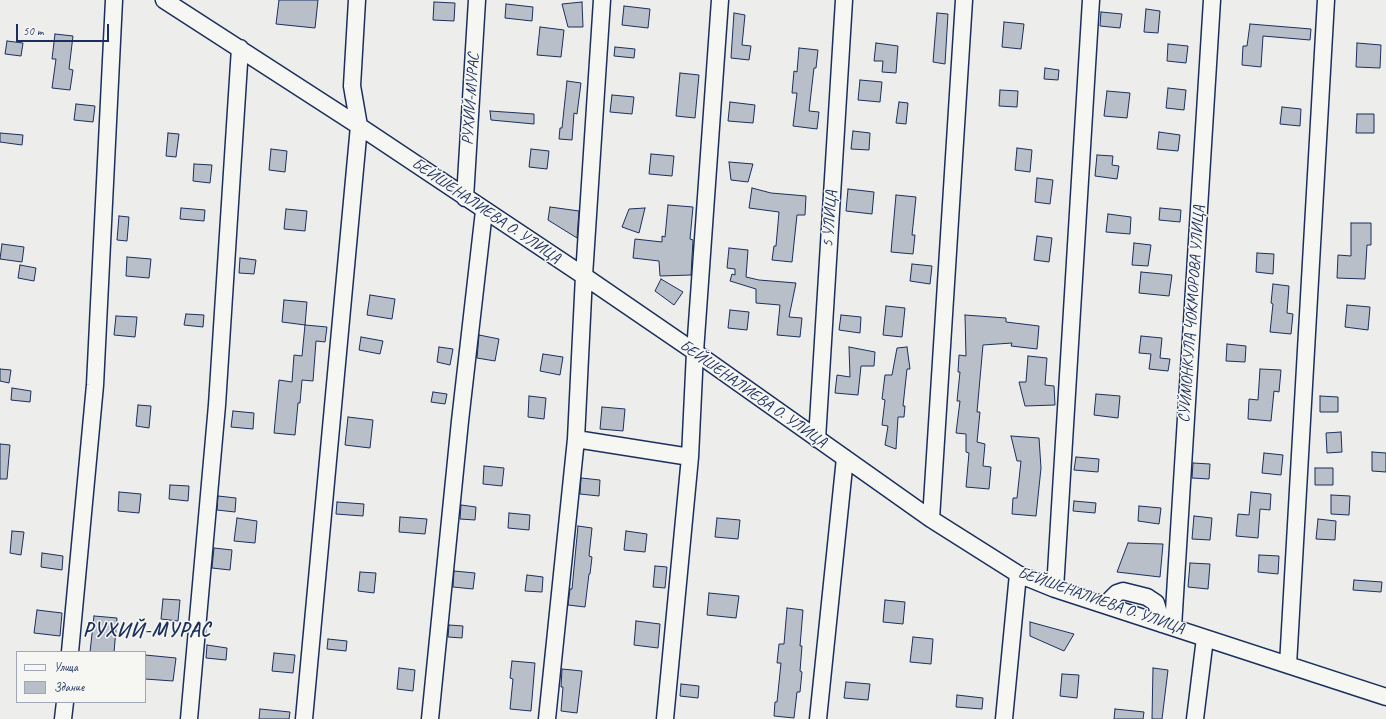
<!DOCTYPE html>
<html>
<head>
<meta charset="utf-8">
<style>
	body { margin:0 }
	#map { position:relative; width:1386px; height:719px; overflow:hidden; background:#edeeec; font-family:Caveat,sans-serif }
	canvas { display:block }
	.legend { position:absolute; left:16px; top:651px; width:130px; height:52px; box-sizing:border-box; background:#f6f6f2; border:1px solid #9ea6b7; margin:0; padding:5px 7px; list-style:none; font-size:12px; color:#1b2f5e }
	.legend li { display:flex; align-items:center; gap:8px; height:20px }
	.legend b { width:20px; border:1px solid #9ea6b7 }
	.scale { position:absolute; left:16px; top:24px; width:93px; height:18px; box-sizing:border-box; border:2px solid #1b2f5e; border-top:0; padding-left:5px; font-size:12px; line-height:14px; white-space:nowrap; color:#1b2f5e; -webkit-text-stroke:3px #f6f6f2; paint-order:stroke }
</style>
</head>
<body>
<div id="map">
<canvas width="1386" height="719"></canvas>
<ul class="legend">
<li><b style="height:5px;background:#f6f6f2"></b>Улица</li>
<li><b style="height:11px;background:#b9bfc8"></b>Здание</li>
</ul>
<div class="scale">50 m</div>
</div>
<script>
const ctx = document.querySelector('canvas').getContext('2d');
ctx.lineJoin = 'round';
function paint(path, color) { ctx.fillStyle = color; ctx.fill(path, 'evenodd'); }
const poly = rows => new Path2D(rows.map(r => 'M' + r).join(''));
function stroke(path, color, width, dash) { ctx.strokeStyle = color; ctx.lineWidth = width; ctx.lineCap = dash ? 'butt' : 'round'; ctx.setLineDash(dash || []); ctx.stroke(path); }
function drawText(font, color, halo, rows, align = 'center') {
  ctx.font = font + ' Caveat,sans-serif'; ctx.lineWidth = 3; ctx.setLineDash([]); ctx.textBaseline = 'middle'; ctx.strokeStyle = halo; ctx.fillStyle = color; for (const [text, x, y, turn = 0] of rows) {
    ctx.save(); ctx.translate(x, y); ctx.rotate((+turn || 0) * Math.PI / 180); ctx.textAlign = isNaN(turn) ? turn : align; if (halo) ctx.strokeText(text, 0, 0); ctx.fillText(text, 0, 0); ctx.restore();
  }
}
const building = poly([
	[279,0,318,0,315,28,276,24,279,0],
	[434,2,455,3,454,21,433,20,434,2],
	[582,2,583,27,568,27,562,4,582,2],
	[506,4,533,7,532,21,505,18,506,4],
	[624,6,650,9,648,28,622,25,624,6],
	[1146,9,1160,11,1158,33,1144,32,1146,9],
	[1101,12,1122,14,1120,28,1100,26,1101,12],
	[734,13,745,15,742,45,751,46,749,60,731,58,734,13],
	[937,13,948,14,945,64,933,62,937,13],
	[1004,22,1024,24,1021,49,1002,47,1004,22],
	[1250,24,1311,29,1310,40,1263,36,1261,67,1242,65,1243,46,1247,46,1250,24],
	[540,27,564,30,561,57,537,55,540,27],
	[55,34,73,36,69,69,73,70,70,90,52,88,56,59,52,59,55,34],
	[7,41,23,43,21,56,5,54,7,41],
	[876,43,898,46,896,73,882,72,883,61,874,61,876,43],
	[1357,43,1381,45,1380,68,1356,67,1357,43],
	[1168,44,1188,46,1186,63,1167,61,1168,44],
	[615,47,635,49,634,58,614,56,615,47],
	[799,48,818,50,816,68,814,68,809,111,819,112,817,129,793,126,797,93,792,93,794,71,797,72,799,48],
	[1045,68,1059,70,1058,80,1044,79,1045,68],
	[680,73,699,75,695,118,676,116,680,73],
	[860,80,882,82,880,102,858,100,860,80],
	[567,81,581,83,577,114,574,113,572,140,559,139,560,128,562,128,567,81],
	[1168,88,1186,90,1184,110,1166,108,1168,88],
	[1000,90,1018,91,1017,107,999,106,1000,90],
	[1107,91,1130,93,1127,118,1104,116,1107,91],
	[612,95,634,97,632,114,610,112,612,95],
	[730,102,755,105,753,123,728,121,730,102],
	[899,102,908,103,906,124,896,123,899,102],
	[76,104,95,106,93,122,74,120,76,104],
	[1282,107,1301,109,1300,126,1280,124,1282,107],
	[490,111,534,114,534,124,491,120,490,111],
	[1357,114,1374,114,1374,133,1356,133,1357,114],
	[853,131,870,133,869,150,851,149,853,131],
	[1159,132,1180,135,1178,151,1157,149,1159,132],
	[0,133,23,135,22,145,0,142,0,133],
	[168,133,179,134,176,157,166,156,168,133],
	[1017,148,1032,150,1030,172,1015,170,1017,148],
	[271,149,287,151,285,172,269,170,271,149],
	[531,149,549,151,547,169,529,167,531,149],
	[651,154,674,156,672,176,649,174,651,154],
	[1097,155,1113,156,1112,165,1119,166,1117,179,1095,176,1097,155],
	[729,162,753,164,748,182,731,180,729,162],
	[194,164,212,165,210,183,193,181,194,164],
	[1037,178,1053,180,1050,204,1035,202,1037,178],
	[752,188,771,193,806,196,805,215,797,215,792,262,772,260,774,246,776,246,779,212,749,208,752,188],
	[848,189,874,192,872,214,846,211,848,189],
	[896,195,916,197,912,235,915,235,913,254,891,252,896,195],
	[668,205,693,207,690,239,693,240,691,275,660,276,659,261,633,258,635,239,662,242,662,236,665,237,668,205],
	[550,207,579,211,577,238,548,220,550,207],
	[181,208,205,210,204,221,180,219,181,208],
	[645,208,639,233,622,227,629,209,645,208],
	[1160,208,1181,210,1180,222,1159,220,1160,208],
	[286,209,307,211,305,231,284,229,286,209],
	[1108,214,1131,217,1130,234,1106,232,1108,214],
	[119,216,129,217,127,241,117,240,119,216],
	[1351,223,1371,223,1371,245,1367,245,1365,279,1337,278,1338,255,1351,256,1351,223],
	[1037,236,1052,238,1049,262,1034,260,1037,236],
	[1134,243,1151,245,1148,266,1132,265,1134,243],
	[2,244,24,247,22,262,0,259,2,244],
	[729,248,748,250,746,277,759,280,796,283,789,317,802,318,800,337,777,335,780,305,756,303,756,289,730,281,732,274,735,275,735,269,727,268,729,248],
	[1257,253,1274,254,1273,274,1256,272,1257,253],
	[127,257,151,259,149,278,126,276,127,257],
	[240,258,256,260,254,274,239,273,240,258],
	[912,264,932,266,930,284,910,281,912,264],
	[20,265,36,268,34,281,18,278,20,265],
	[1141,272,1172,275,1169,296,1139,293,1141,272],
	[661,279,683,292,674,305,655,291,661,279],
	[1273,284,1289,286,1287,313,1293,314,1291,334,1270,332,1273,304,1271,303,1273,284],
	[370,295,395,299,392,319,367,315,370,295],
	[284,300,307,302,305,325,282,322,284,300],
	[1347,305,1370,307,1368,330,1345,327,1347,305],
	[886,306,905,308,902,337,883,335,886,306],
	[730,310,749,312,747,330,728,328,730,310],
	[186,314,204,315,203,327,184,325,186,314],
	[841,315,861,317,860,333,839,330,841,315],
	[965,315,1006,318,1006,322,1039,326,1037,349,1011,346,1012,343,983,345,977,412,980,412,977,442,985,444,983,466,991,467,989,489,966,487,969,453,966,452,966,434,956,433,960,401,957,401,960,372,958,372,959,355,966,356,965,315],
	[116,316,137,317,135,337,114,335,116,316],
	[305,325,327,327,325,342,316,341,313,381,302,380,300,403,298,403,295,435,274,433,279,380,292,382,294,355,302,356,305,325],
	[479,335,499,339,495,361,477,358,479,335],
	[1141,336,1162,338,1160,358,1170,359,1168,371,1149,369,1151,354,1139,353,1141,336],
	[361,337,383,341,380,354,359,350,361,337],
	[1227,344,1246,346,1245,362,1226,361,1227,344],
	[439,347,453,349,450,365,437,362,439,347],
	[849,347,875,352,874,366,861,366,858,395,835,393,837,375,850,377,849,347],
	[907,347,910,369,907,369,903,406,905,406,904,417,898,417,896,449,885,445,888,426,882,425,885,400,882,399,885,375,892,375,897,348,907,347],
	[543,354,563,357,560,375,540,371,543,354],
	[1028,356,1047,358,1045,385,1054,386,1055,405,1025,406,1019,382,1026,382,1028,356],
	[0,369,11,370,9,383,0,381,0,369],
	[1260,369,1281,370,1279,392,1274,391,1271,421,1248,419,1249,399,1258,400,1260,369],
	[12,388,31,391,30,402,11,400,12,388],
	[433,392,447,394,445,404,431,402,433,392],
	[1096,394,1120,396,1118,418,1094,415,1096,394],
	[529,396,546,398,544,419,528,417,529,396],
	[1320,396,1338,397,1338,412,1320,412,1320,396],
	[138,405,151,406,149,428,136,426,138,405],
	[602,407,625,409,623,431,600,429,602,407],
	[233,411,254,413,253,429,231,427,233,411],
	[348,417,373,420,370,448,345,445,348,417],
	[1341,432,1342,452,1327,453,1326,433,1341,432],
	[1011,436,1039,438,1041,468,1036,516,1012,514,1013,498,1017,498,1021,461,1017,461,1011,436],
	[0,444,10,445,7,479,0,479,0,444],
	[1372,452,1386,453,1386,472,1372,471,1372,452],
	[1264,453,1283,455,1281,475,1262,473,1264,453],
	[1076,457,1099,459,1098,472,1074,470,1076,457],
	[1193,463,1210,464,1209,479,1192,478,1193,463],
	[484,466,504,468,502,486,483,484,484,466],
	[1315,468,1333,468,1333,485,1315,485,1315,468],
	[581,478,600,480,599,496,580,494,581,478],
	[170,485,189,486,188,501,169,499,170,485],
	[119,492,141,494,139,513,118,511,119,492],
	[1251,492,1271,494,1270,510,1260,509,1258,538,1236,536,1238,514,1249,515,1251,492],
	[1331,495,1350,496,1349,515,1331,514,1331,495],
	[218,496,236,498,235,512,217,510,218,496],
	[1074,501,1096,503,1095,513,1073,511,1074,501],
	[337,502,364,504,363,516,336,514,337,502],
	[461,505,476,507,475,520,460,519,461,505],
	[1139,506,1161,508,1159,524,1138,521,1139,506],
	[509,513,530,515,529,530,508,528,509,513],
	[1194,516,1212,518,1210,540,1192,539,1194,516],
	[400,517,427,519,425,534,399,532,400,517],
	[237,518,257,521,255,543,234,541,237,518],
	[717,518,740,520,738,539,715,537,717,518],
	[1318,519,1336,521,1335,540,1316,539,1318,519],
	[578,526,592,528,589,556,592,557,590,574,589,574,585,607,568,605,570,589,572,589,578,526],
	[12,531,24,532,21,555,10,553,12,531],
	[626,531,647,534,645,552,624,550,626,531],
	[1128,543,1163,544,1160,577,1117,572,1128,543],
	[214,548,232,550,230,570,212,568,214,548],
	[42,553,63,556,62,570,41,567,42,553],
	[1259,555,1279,556,1278,574,1258,572,1259,555],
	[1190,563,1210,564,1208,589,1188,587,1190,563],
	[655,566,667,567,665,588,653,587,655,566],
	[454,571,475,573,473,589,453,587,454,571],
	[360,572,376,573,374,593,358,591,360,572],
	[527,575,543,577,542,592,525,591,527,575],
	[1354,580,1382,582,1381,592,1353,590,1354,580],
	[709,593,739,596,736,618,707,615,709,593],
	[163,599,180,600,178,621,161,619,163,599],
	[885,600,905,602,903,624,883,622,885,600],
	[787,608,803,610,800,646,802,646,800,671,802,672,800,692,797,692,794,718,774,716,775,702,777,702,781,663,777,663,779,644,784,644,787,608],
	[37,610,62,613,60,636,34,633,37,610],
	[94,616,117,618,114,652,90,652,94,616],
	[636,621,660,624,658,648,634,645,636,621],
	[1030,622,1074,634,1064,651,1030,636,1030,622],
	[449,625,463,626,462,638,448,637,449,625],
	[913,637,933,639,931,664,910,662,913,637],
	[328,639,347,641,346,651,327,649,328,639],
	[207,645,227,648,226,660,206,658,207,645],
	[274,653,295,655,293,673,272,671,274,653],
	[145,655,176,658,173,681,145,679,145,655],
	[512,661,535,663,531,711,510,709,513,679,510,678,512,661],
	[399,668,415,670,413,691,397,689,399,668],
	[1153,668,1168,670,1162,719,1152,719,1153,668],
	[562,669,582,671,577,713,561,711,563,687,561,687,562,669],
	[1062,674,1079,675,1077,698,1060,696,1062,674],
	[846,682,870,684,868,700,844,698,846,682],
	[681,684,699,686,698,698,680,696,681,684],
	[957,695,983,698,982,709,956,707,957,695],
	[260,709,290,712,289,719,259,719,260,709],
	[1115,709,1144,712,1143,719,1114,719,1115,709]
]);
paint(building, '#b9bfc8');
stroke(building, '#1b2f5e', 1);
const minor = poly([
	[164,0,359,126,584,276,695,352,931,519,1018,574,1055,589,1386,697],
	[465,198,477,0],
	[576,439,690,457],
	[817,439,844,0],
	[931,519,964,0],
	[1055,589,1091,0],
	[1105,605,1117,593,1123,591,1147,597,1156,603,1162,624],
	[1173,627,1212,0],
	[70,652,95,385,114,0],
	[1288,665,1326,0],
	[63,719,65,702],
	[189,719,217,405,240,48],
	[304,719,359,126,352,86,357,0],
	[430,719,460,421,484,211],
	[547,719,576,439,584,276,602,0],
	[665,719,690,457,695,352,720,0],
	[818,719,845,458],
	[1004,719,1018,574],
	[1195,719,1205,638]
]);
stroke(minor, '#1b2f5e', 19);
stroke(minor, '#f6f6f2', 16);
drawText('16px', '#1b2f5e', '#f6f6f2', [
	["РУХИЙ-МУРАС",471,99,-86],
	["БЕЙШЕНАЛИЕВА О. УЛИЦА",486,211,34],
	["5 УЛИЦА",830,219,-86],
	["СУЙМОНКУЛА ЧОКМОРОВА УЛИЦА",1192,314,-86],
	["БЕЙШЕНАЛИЕВА О. УЛИЦА",753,394,35],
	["БЕЙШЕНАЛИЕВА О. УЛИЦА",1101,601,19]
]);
ctx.letterSpacing = '1px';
drawText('bold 20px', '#1b2f5e', '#f6f6f2', [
	["РУХИЙ-МУРАС",147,631]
]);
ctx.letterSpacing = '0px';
</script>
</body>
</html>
